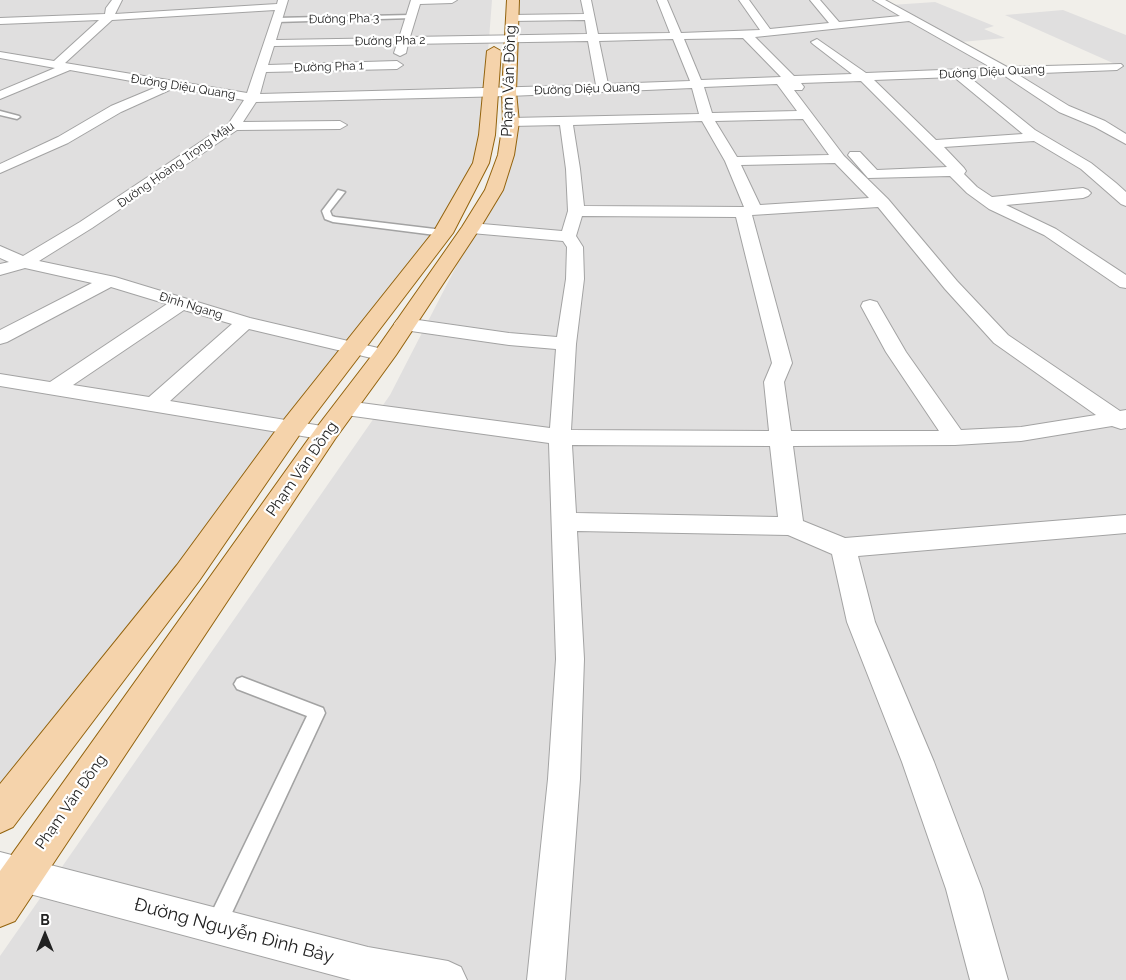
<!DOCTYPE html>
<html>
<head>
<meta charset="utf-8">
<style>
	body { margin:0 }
	#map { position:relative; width:1126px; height:980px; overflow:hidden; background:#f1efea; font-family:Raleway,sans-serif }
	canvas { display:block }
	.north { position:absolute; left:20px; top:910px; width:50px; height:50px; -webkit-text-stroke:4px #fff; paint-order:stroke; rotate:0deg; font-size:14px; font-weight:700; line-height:20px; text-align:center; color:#222 }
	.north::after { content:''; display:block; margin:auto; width:18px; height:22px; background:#222; clip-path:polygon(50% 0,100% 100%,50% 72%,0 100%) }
</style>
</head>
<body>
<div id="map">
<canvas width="1126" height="980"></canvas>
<div class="north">B</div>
</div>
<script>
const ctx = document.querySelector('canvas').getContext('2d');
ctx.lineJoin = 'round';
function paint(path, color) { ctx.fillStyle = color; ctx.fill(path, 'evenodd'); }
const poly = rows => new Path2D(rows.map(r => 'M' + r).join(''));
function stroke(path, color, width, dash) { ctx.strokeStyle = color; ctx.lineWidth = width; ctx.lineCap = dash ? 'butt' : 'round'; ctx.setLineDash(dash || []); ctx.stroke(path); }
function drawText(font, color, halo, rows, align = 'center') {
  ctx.font = font + ' Raleway,sans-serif'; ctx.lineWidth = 4.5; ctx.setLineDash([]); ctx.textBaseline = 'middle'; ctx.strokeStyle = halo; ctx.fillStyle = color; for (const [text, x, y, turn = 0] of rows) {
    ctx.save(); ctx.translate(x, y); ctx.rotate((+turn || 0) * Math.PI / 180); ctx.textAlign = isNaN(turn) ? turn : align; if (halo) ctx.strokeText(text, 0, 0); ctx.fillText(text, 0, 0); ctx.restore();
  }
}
paint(poly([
	[0,0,492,0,485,91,471,192,0,810],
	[515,0,881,0,891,5,935,2,994,26,984,29,1005,38,961,42,1007,71,1115,64,1005,15,1063,10,1126,35,1126,980,0,980,0,956,390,395,496,189,514,46]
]), '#e0dfdf');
const service = poly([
	[411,15,413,18,276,22,273,20,276,18,411,15],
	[0,111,19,116,20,117,17,119,0,115,0,111],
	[338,190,345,192,330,211,332,216,335,217,443,230,447,233,443,236,333,222,325,219,322,211,338,190],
	[242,677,323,708,325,713,223,932,216,935,209,932,206,925,209,918,307,716,237,689,234,684,237,679,242,677]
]);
const minor = poly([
	[112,0,122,0,115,14,277,4,278,0,288,0,276,40,399,38,411,0,457,0,452,3,420,4,410,37,587,34,585,20,511,21,506,18,511,15,584,14,581,0,591,0,598,34,670,33,657,0,667,0,681,33,760,30,739,0,749,0,770,29,829,23,810,0,820,0,839,22,900,16,873,0,885,0,1007,67,1121,64,1123,66,1117,70,1017,74,1069,106,1105,121,1126,134,1126,144,1095,127,1059,112,1002,74,968,76,1035,130,1091,163,1116,183,1126,192,1126,206,1121,204,1081,169,1034,141,944,147,964,168,966,171,964,174,977,187,992,197,1083,188,1088,190,1091,193,1088,196,1083,198,1006,205,1056,229,1126,275,1126,288,1120,287,1044,235,989,209,967,193,950,176,868,178,848,155,850,152,860,152,877,170,947,167,861,81,801,83,804,87,802,90,794,90,844,156,888,199,957,281,1008,335,1120,411,1126,410,1126,428,1121,429,1112,426,1021,441,955,445,793,446,803,521,845,538,1126,515,1126,533,858,556,875,622,934,762,982,889,1008,980,970,980,946,889,902,762,847,622,832,554,788,535,577,531,584,659,580,779,565,980,527,980,548,779,556,659,549,443,346,415,338,413,335,408,338,403,346,401,550,428,556,349,509,345,404,330,397,328,394,324,397,320,404,318,509,333,557,337,566,279,567,247,563,241,471,233,465,231,463,228,465,225,471,223,562,231,568,211,566,169,560,125,511,126,504,122,511,118,699,114,692,88,509,96,256,102,243,122,340,121,347,125,340,129,237,130,92,228,39,261,115,277,250,318,391,351,394,355,391,359,384,361,249,329,170,401,334,428,337,433,334,438,326,440,0,386,0,374,50,382,167,304,111,287,7,342,0,344,0,330,92,283,25,268,0,275,0,264,9,262,0,258,0,246,23,256,80,222,229,123,244,100,174,88,121,112,68,143,0,173,0,164,58,137,111,106,159,86,70,70,0,99,0,91,55,68,0,58,0,52,54,61,99,20,0,24,0,18,105,14,106,8,112,0],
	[275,10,247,93,65,63,112,20,275,10],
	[909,21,992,68,866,73,817,39,811,42,813,44,852,74,794,76,755,37,909,21],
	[743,38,781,77,701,80,684,39,743,38],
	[673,39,690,81,608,84,599,41,673,39],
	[588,41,596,85,260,94,266,72,397,69,403,65,397,61,268,65,274,46,397,44,394,53,400,56,406,53,408,44,588,41],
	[954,77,1023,134,936,140,874,80,954,77],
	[777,84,797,111,712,113,704,87,777,84],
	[803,119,829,155,737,157,715,121,803,119],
	[702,121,725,161,744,207,584,206,580,169,573,125,702,121],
	[835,163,869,198,760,205,741,165,835,163],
	[878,207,945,289,994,343,1096,415,1021,427,961,430,906,352,877,302,870,300,863,302,861,306,886,352,939,431,791,431,784,382,792,363,752,215,878,207],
	[582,216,736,217,772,363,764,382,769,431,571,430,576,344,584,279,583,247,576,236,582,216],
	[184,310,232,324,149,397,73,385,184,310],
	[572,445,770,446,778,517,576,513,572,445],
	[0,852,368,947,448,961,461,967,467,980,351,980,0,886,0,852]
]);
const primary = poly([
	[507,0,519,0,516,92,519,122,514,155,503,190,480,228,396,355,335,439,15,921,0,927,0,871,317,427,376,350,462,227,485,190,498,155,503,122,502,92,507,0],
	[494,47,501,51,495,135,489,163,453,233,300,434,199,581,13,827,0,833,0,784,177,565,282,422,434,231,473,163,479,135,487,51,494,47]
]);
stroke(service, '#a3a3a3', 3);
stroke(minor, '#a3a3a3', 2);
stroke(primary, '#93630d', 2);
paint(service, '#fff');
paint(minor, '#fff');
paint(primary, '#f5d3ab');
drawText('12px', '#222', '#fff', [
	["Đường Pha 3",344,19,-1],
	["Đường Pha 2",390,41,-1],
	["Đường Pha 1",329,67,-2],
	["Đường Diệu Quang",992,72,-3],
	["Đường Diệu Quang",183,87,9],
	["Đường Diệu Quang",587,89,-2],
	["Đường Hoàng Trọng Mậu",176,165,-35],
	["Đình Ngang",191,306,17]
]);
drawText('15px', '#222', '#fff', [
	["Phạm Văn Đồng",509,81,-88],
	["Phạm Văn Đồng",302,469,-55],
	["Phạm Văn Đồng",71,802,-55]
]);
drawText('18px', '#222', '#fff', [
	["Đường Nguyễn Đình Bảy",234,931,15]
]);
</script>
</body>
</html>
